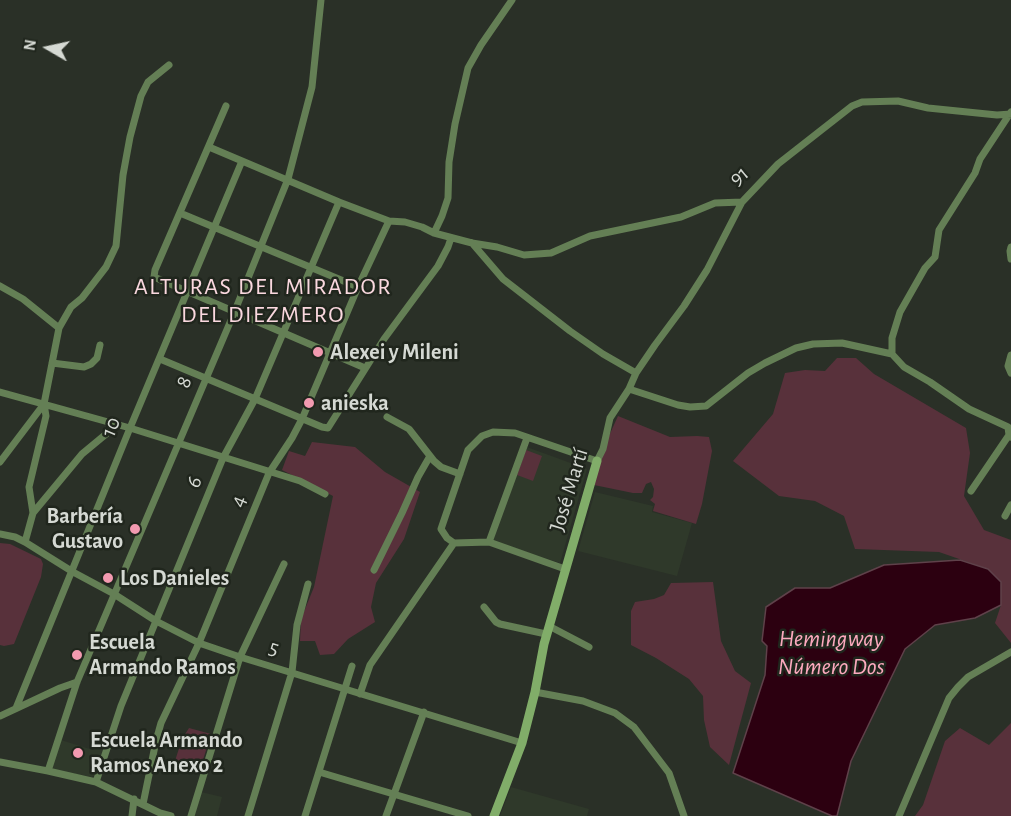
<!DOCTYPE html>
<html>
<head>
<meta charset="utf-8">
<style>
	body { margin:0 }
	#map { position:relative; width:1011px; height:816px; overflow:hidden; background:#2a3027; font-family:"Alegreya Sans",sans-serif }
	canvas { display:block }
	.north { position:absolute; left:18px; top:18px; width:60px; height:60px; -webkit-text-stroke:4px #20261d; paint-order:stroke; rotate:279deg; font-size:16px; font-weight:700; line-height:24px; text-align:center; color:#d5d9d3 }
	.north::after { content:''; display:block; margin:auto; width:21px; height:27px; background:#d5d9d3; clip-path:polygon(50% 0,100% 100%,50% 72%,0 100%) }
</style>
</head>
<body>
<div id="map">
<canvas width="1011" height="816"></canvas>
<div class="north">N</div>
</div>
<script>
const ctx = document.querySelector('canvas').getContext('2d');
ctx.lineJoin = 'round';
function paint(path, color) { ctx.fillStyle = color; ctx.fill(path, 'evenodd'); }
const poly = rows => new Path2D(rows.map(r => 'M' + r).join(''));
function stroke(path, color, width, dash) { ctx.strokeStyle = color; ctx.lineWidth = width; ctx.lineCap = dash ? 'butt' : 'round'; ctx.setLineDash(dash || []); ctx.stroke(path); }
function drawText(font, color, halo, rows, align = 'center') {
  ctx.font = font + ' "Alegreya Sans",sans-serif'; ctx.lineWidth = 5; ctx.setLineDash([]); ctx.textBaseline = 'middle'; ctx.strokeStyle = halo; ctx.fillStyle = color; for (const [text, x, y, turn = 0] of rows) {
    ctx.save(); ctx.translate(x, y); ctx.rotate((+turn || 0) * Math.PI / 180); ctx.textAlign = isNaN(turn) ? turn : align; if (halo) ctx.strokeText(text, 0, 0); ctx.fillText(text, 0, 0); ctx.restore();
  }
}
paint(poly([
	[524,446,587,469,560,563,492,541],
	[595,492,653,506,652,512,692,523,677,576,578,551],
	[104,734,105,734,105,738,102,756,95,775,92,777,51,770,61,740,93,750,101,735],
	[511,787,589,809,587,816,500,816],
	[201,792,222,797,217,816,194,816]
]), '#2f392a');
paint(poly([
	[837,358,856,358,874,374,966,428,970,453,964,496,984,530,1011,540,1011,643,995,623,1001,605,988,569,939,552,855,549,844,516,815,501,779,496,733,461,773,414,785,373,805,370,825,371],
	[618,416,670,437,697,436,709,437,712,451,702,504,696,524,653,511,655,504,650,500,653,497,654,489,651,482,646,484,642,493,633,493,594,485,603,449],
	[312,442,355,447,385,472,420,492,404,539,376,583,371,607,375,622,348,639,334,654,320,655,315,641,300,641,301,619,314,587,333,496,282,470,289,451,305,456],
	[526,450,542,456,533,481,517,475],
	[0,543,10,544,41,559,43,564,41,577,14,644,4,646,0,645],
	[713,582,721,641,735,671,751,683,729,765,710,747,704,720,703,696,689,679,656,658,631,645,631,611,635,602,654,599,664,595,671,583],
	[1011,723,1011,816,915,816,923,805,945,741,960,728,989,745],
	[189,728,211,734,199,773,174,764,182,739]
]), '#58313b');
const water = poly([
	[960,560,988,569,1001,582,1001,605,975,618,935,625,905,649,851,761,837,816,832,816,733,773,765,675,767,646,762,641,766,607,795,588,830,588,884,565,960,560]
]);
paint(water, '#2c0010');
stroke(water, '#5f414a', 1.5);
stroke(poly([
	[226,106,155,270,154,277,365,368],
	[209,147,339,202,389,221,405,222,422,227,434,233,472,243,497,247,524,255,551,253,590,236,681,217,715,203,742,202],
	[180,213,358,287],
	[434,233,442,216,448,198,449,162,455,124,468,68,481,45,512,0],
	[472,243,503,279,570,331,603,354,636,373],
	[1011,247,1010,251,1011,259],
	[0,286,23,299,59,328],
	[892,354,892,338,900,312,925,268,935,257,939,230,975,173,980,159,1011,112],
	[1011,355,1008,366,1011,373],
	[160,359,322,427,328,428,384,339,438,266,448,247,451,238],
	[52,363,84,367,91,364,97,358,100,345],
	[629,389,678,405,690,407,706,406,748,373,765,363,796,348,813,344,842,343,892,354,904,367,930,382,969,409,1008,427,1009,435,1011,437],
	[0,392,130,428,300,481,325,494],
	[387,417,409,429,434,461,441,467,460,474],
	[0,462,44,404],
	[971,491,1009,435],
	[33,513,82,454,117,425],
	[1005,516,1011,505],
	[0,534,15,537,25,542,73,572,114,594,156,621,199,643,240,657,522,743],
	[25,542,33,513,29,487,46,416,44,404,59,328,71,307,82,298,106,267,116,246,123,175,130,137,141,96,148,82,169,65],
	[489,542,527,438],
	[565,569,489,542,454,543,447,538,441,529,468,450,482,436,493,432,515,433,597,461,603,449,610,418,629,389,636,373,655,345,684,306,707,270,742,202,778,164,852,106,862,102,898,101,928,108,997,115,1011,114],
	[374,570,402,513,418,477,430,456],
	[484,607,496,622,500,624,546,634],
	[549,626,589,647],
	[535,692,583,701,615,713,634,727,669,773,684,816],
	[360,694,370,665,454,543],
	[16,708,130,428,242,161],
	[0,716,60,688,77,682],
	[0,762,48,771,96,782,160,813,171,816],
	[48,771,77,682,234,313,288,179,312,87,321,0],
	[319,772,468,816],
	[96,782,121,706,223,458,255,399,339,202],
	[143,804,156,741,161,723,199,643,269,473,292,438,302,419,358,287,389,221],
	[132,816,134,799],
	[191,816,240,657,284,564],
	[248,816,292,672,297,625,308,584],
	[305,816,352,666],
	[386,816,424,712],
	[899,816,949,698,958,687,968,677,1011,652]
]), '#647f55', 7);
stroke(poly([
	[494,816,522,743,535,692,544,644,597,461]
]), '#81ad69', 9);
for (const [x, y, r, color] of [
	[318,352,6,"#f29ab0"],
	[309,403,6,"#f29ab0"],
	[135,529,6,"#f29ab0"],
	[108,578,6,"#f29ab0"],
	[77,655,6,"#f29ab0"],
	[78,753,6,"#f29ab0"]
]) { const dot = new Path2D(); dot.arc(x, y, r, 0, 2 * Math.PI); ctx.fillStyle = color; ctx.fill(dot); stroke(dot, '#20261d', 2); }
drawText('22px', '#d5d9d3', '#20261d', [
	["91",739,176,-40],
	["8",184,382,-67],
	["10",111,427,-68],
	["6",194,482,-68],
	["José Martí",569,490,-73],
	["4",238,501,-68],
	["5",274,648,16]
]);
drawText('bold 22px', '#d5d9d3', '#20261d', [
	["Alexei y Mileni",330,352],
	["anieska",321,403],
	["Barbería",123,516,"right"],
	["Gustavo",123,541,"right"],
	["Los Danieles",120,578],
	["Escuela",89,642],
	["Armando Ramos",89,667],
	["Escuela Armando",90,740],
	["Ramos Anexo 2",90,765]
], 'left');
ctx.letterSpacing = '1.5px';
drawText('24px', '#fad8df', '#20261d', [
	["ALTURAS DEL MIRADOR",263,287],
	["DEL DIEZMERO",263,315]
]);
ctx.letterSpacing = '0px';
drawText('italic 24px', '#fca9be', '#20261d', [
	["Hemingway",831,639],
	["Número Dos",831,667]
]);
</script>
</body>
</html>
